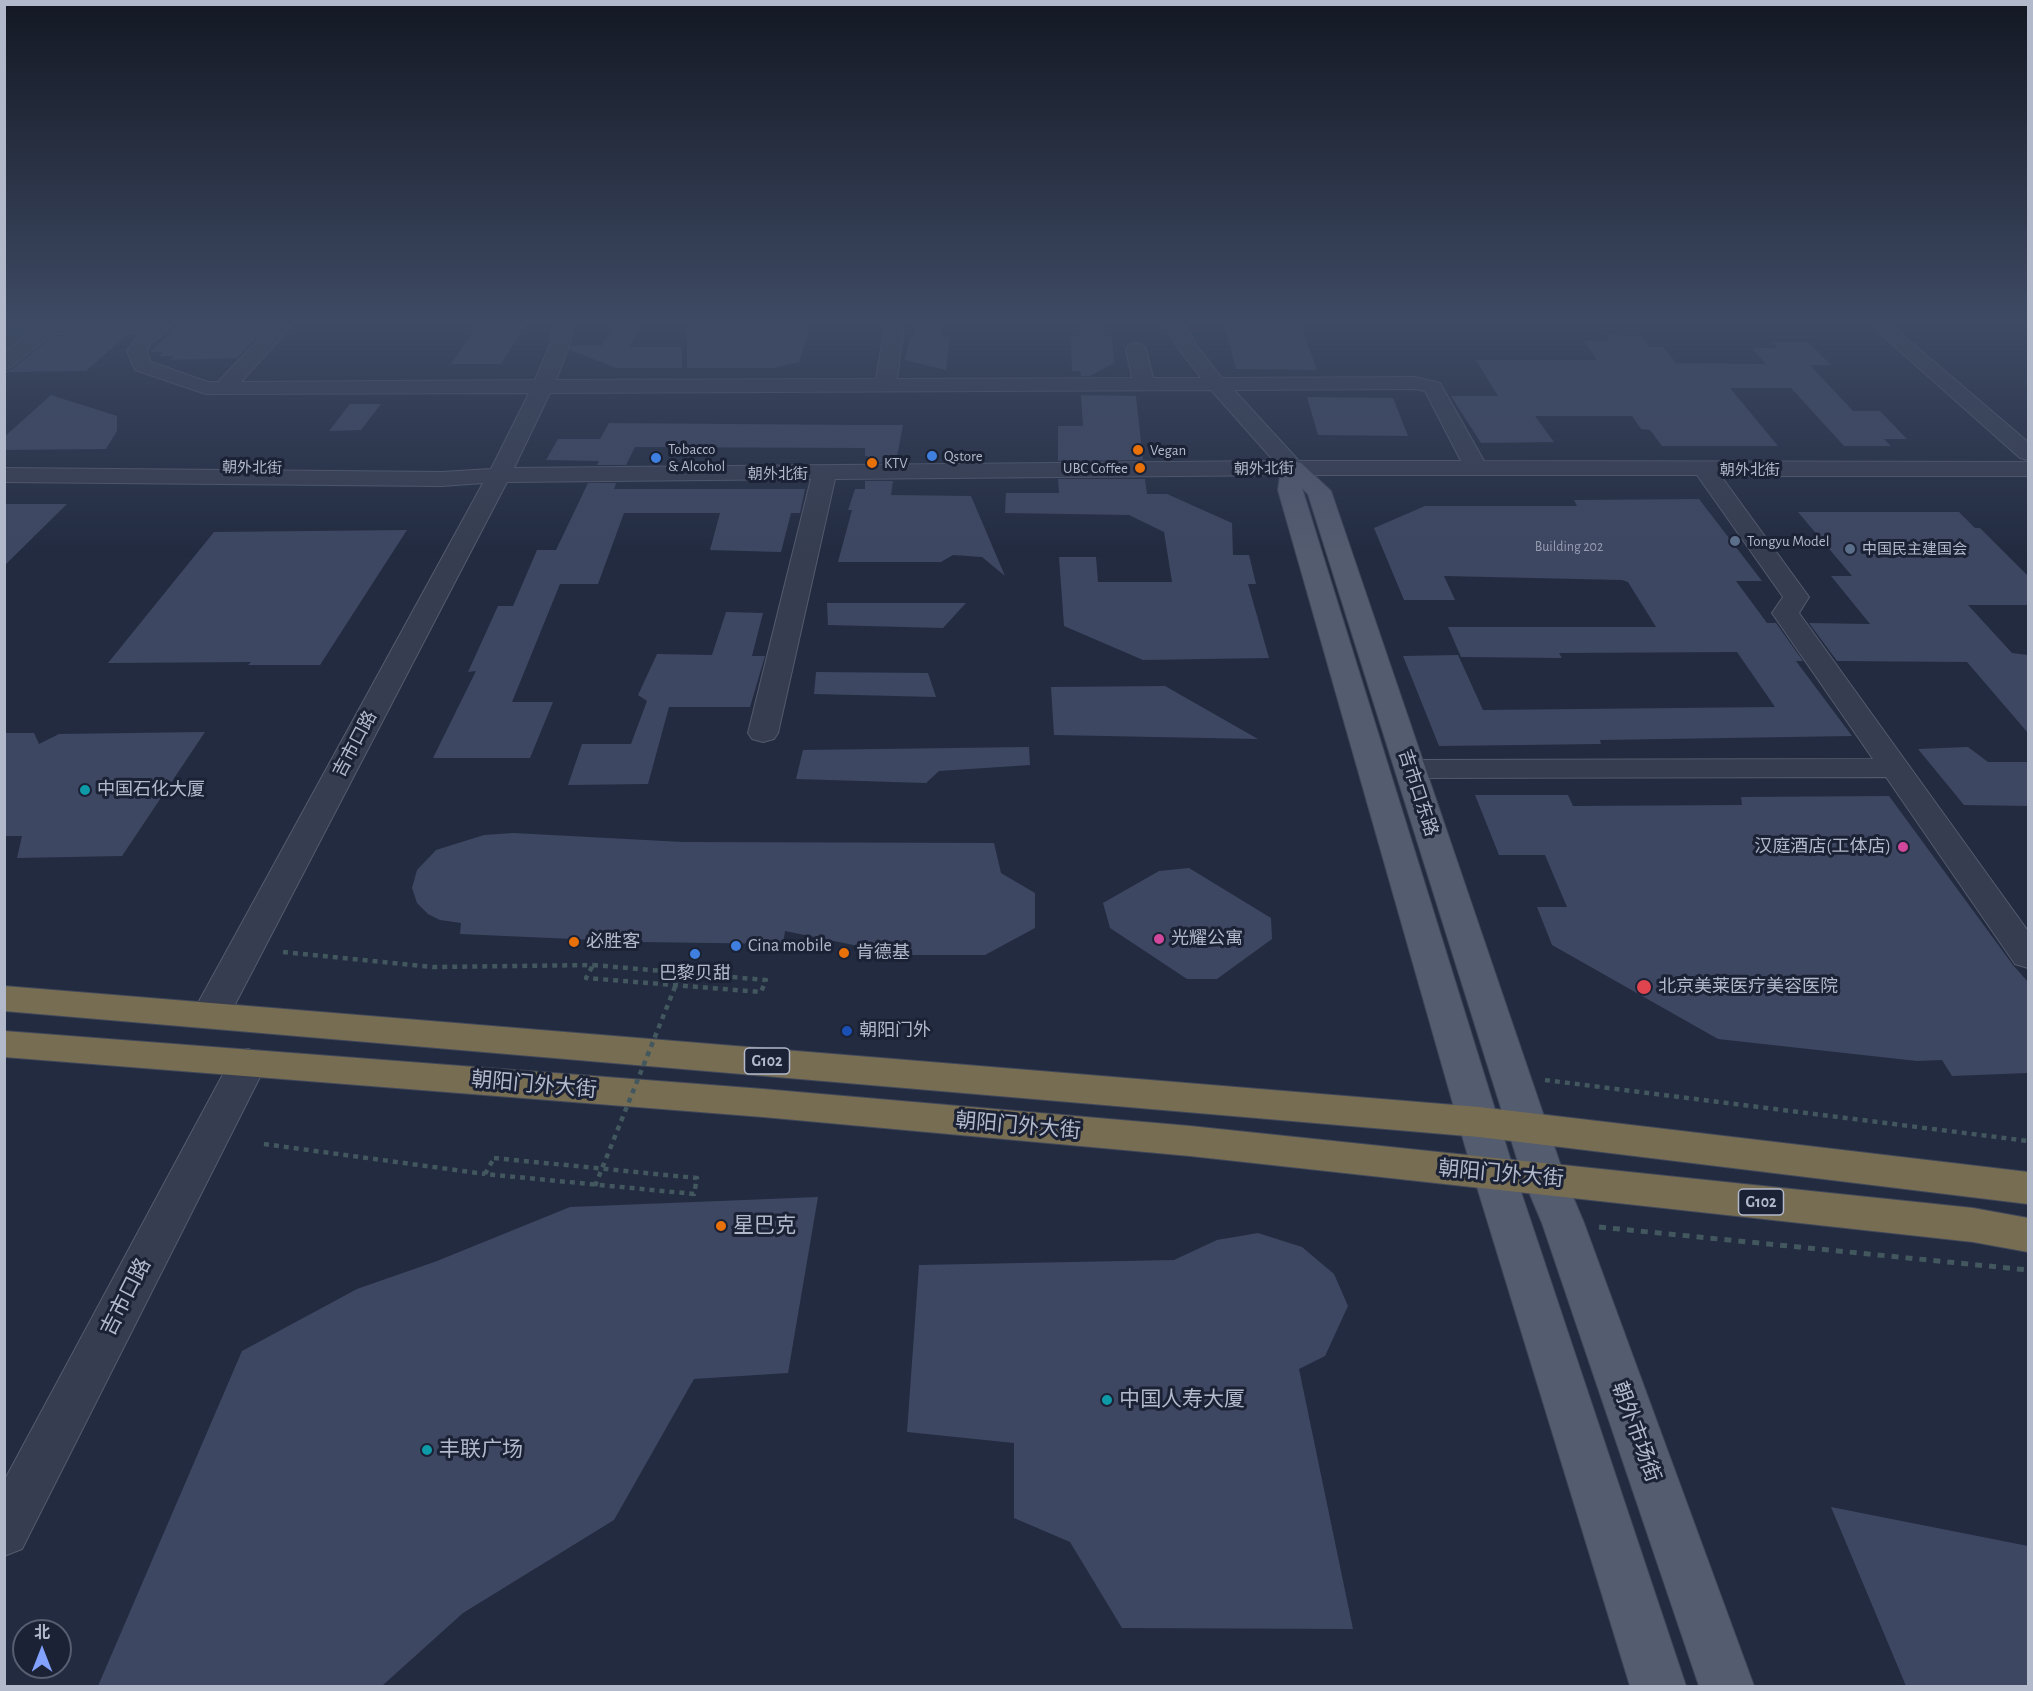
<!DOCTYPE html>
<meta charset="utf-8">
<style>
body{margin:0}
#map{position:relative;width:2033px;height:1691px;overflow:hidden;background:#222b40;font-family:"Alegreya Sans","Noto Sans SC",sans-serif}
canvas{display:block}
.frame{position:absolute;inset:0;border:6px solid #b2b9cb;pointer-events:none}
.north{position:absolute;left:12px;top:1619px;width:60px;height:60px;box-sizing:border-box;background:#1b2235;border:2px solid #575e71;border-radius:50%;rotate:0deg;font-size:16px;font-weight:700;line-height:24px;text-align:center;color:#b2b9cb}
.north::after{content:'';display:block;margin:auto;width:21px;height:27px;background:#83a2ff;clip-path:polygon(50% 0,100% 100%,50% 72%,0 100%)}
</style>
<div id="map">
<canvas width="2033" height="1691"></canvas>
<div class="frame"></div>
<div class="north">北</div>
</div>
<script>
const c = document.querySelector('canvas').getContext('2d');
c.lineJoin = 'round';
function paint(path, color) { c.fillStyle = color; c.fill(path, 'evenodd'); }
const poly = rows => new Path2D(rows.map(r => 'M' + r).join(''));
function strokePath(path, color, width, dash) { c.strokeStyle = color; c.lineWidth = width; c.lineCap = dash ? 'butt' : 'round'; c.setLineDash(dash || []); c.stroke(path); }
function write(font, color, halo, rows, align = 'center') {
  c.font = font + ' "Alegreya Sans","Noto Sans SC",sans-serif'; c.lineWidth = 6; c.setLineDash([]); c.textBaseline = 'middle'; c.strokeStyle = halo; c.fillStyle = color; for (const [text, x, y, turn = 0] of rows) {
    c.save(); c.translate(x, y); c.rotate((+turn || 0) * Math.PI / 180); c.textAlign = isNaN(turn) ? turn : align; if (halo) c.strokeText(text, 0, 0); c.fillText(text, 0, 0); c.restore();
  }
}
paint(poly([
 [5,320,57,320,5,361]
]), '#243a41');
paint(poly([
 [185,320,274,320,237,358,170,360,174,356,159,356,163,352,150,352],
 [618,320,645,320,629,347,682,347,682,368,616,368,570,350,571,346,601,346],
 [687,320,812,320,799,362,774,368,687,368],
 [915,320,943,320,942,337,950,337,946,370,905,360,910,337,913,337],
 [1078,320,1103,320,1105,336,1112,336,1114,363,1090,376,1081,376,1080,371,1072,371,1071,336,1080,336],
 [1223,320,1299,320,1317,370,1236,369],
 [478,324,526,324,501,364,451,364],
 [127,335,86,371,4,372,12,369,54,336],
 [1606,335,1641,336,1649,347,1663,347,1676,363,1766,364,1752,348,1778,348,1772,342,1808,342,1831,365,1810,365,1853,411,1880,411,1907,439,1884,439,1891,446,1844,446,1791,388,1730,388,1778,446,1662,446,1650,430,1641,429,1632,416,1535,416,1554,442,1481,443,1451,396,1498,396,1476,360,1597,360,1584,341,1610,341],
 [51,395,117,416,117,431,106,449,4,450,4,437],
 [1081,395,1136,396,1143,460,1058,461,1058,426,1083,426],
 [1307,397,1393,398,1408,436,1318,435],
 [350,404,381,404,361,430,329,431],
 [609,423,855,425,903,425,896,462,865,463,868,456,865,456,865,448,635,447,626,465,597,465,599,461,546,460,558,439,600,439],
 [1058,479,1145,479,1147,494,1167,494,1232,523,1233,555,1249,555,1256,584,1248,584,1269,658,1143,660,1064,626,1059,557,1096,557,1098,582,1172,582,1164,532,1129,515,1005,513,1006,493,1059,493],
 [865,481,893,481,891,495,971,496,1005,576,982,557,953,555,941,562,838,562,852,510,848,510,855,489,865,489],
 [588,483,616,483,614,489,805,489,800,513,791,513,781,552,710,550,720,513,624,513,598,584,560,584,512,702,553,702,530,758,433,758,476,671,468,672,498,606,513,606,537,550,556,550],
 [1699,499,1762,581,1736,581,1767,623,1776,623,1803,661,1796,661,1852,736,1600,740,1601,744,1439,746,1403,656,1458,655,1483,710,1775,707,1737,652,1559,653,1562,658,1461,657,1448,627,1656,627,1628,582,1622,580,1444,576,1455,600,1404,600,1374,528,1425,506,1577,506,1574,500],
 [4,504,67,504,4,566],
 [1798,512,1959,512,1975,528,1980,528,2028,576,2028,605,1968,605,2012,653,2028,655,2028,733,1967,662,1837,661,1809,623,1870,624,1831,576,1852,576],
 [407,530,320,665,248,665,251,662,108,663,214,532],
 [827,603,966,603,943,628,828,625],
 [726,612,763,613,752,656,765,656,750,707,669,707,648,784,568,785,582,744,631,744,647,701,638,695,657,654,712,655],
 [816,672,928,673,936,697,814,694],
 [1165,686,1258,739,1054,735,1051,687],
 [205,732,122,856,17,858,22,836,4,836,4,733,34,733,39,744,59,734],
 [1029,747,1030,765,939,771,926,783,796,779,803,750],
 [1968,747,1988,762,2028,762,2028,806,1964,805,1918,749],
 [1475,795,1568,795,1573,806,1742,805,1741,797,1889,796,2013,965,2028,982,2028,1073,1952,1076,1942,1060,1917,1061,1718,1039,1552,945,1537,907,1567,907,1545,855,1499,855],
 [513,833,683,842,994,843,1001,873,1035,893,1035,928,985,955,902,955,785,931,783,944,641,942,460,934,461,923,440,920,428,914,417,903,412,888,417,870,436,850,484,835],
 [1189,868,1271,918,1272,939,1217,979,1187,979,1110,928,1103,903,1159,871],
 [818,1197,788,1373,694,1379,614,1520,463,1613,383,1685,98,1686,242,1351,357,1289,437,1261,570,1207],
 [1258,1233,1302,1247,1334,1274,1348,1306,1325,1356,1299,1369,1353,1629,1122,1628,1070,1542,1014,1518,1014,1443,907,1432,919,1265,1174,1260,1217,1240],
 [1831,1507,2028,1546,2028,1686,1906,1686]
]), '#3e4761');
const minor = poly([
 [47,320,67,320,66,322,176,320,168,331,150,344,147,351,151,362,208,382,218,382,277,320,297,320,241,382,535,380,549,347,555,320,574,320,569,347,556,380,876,379,886,320,905,320,897,379,1132,378,1126,349,1129,345,1136,343,1143,345,1146,349,1153,378,1201,378,1178,348,1163,320,1182,320,1197,346,1222,378,1415,377,1440,383,1484,461,2028,462,2028,476,1721,476,1809,597,1799,613,2028,931,2028,968,2015,964,1886,777,1410,778,1399,776,1395,769,1399,762,1410,760,1873,759,1772,613,1783,597,1697,475,1293,475,835,479,778,733,774,739,763,742,752,739,748,733,811,479,507,482,230,1014,224,1023,211,1027,198,1023,192,1014,483,483,442,486,4,482,4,468,442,472,491,469,529,393,206,394,135,370,127,351,140,333,53,334,11,367,4,369,4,353,47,320],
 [1415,389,1425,391,1461,461,1299,461,1234,390,1415,389],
 [1211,390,1274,461,514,468,550,393,1211,390],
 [1865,320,1885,320,2028,442,2028,460,2020,458,1865,320],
 [248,1049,262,1053,267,1063,22,1549,4,1556,4,1481,229,1063,234,1053,248,1049]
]);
const major = poly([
 [1293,461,1301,463,1331,491,1565,1178,1584,1223,1754,1686,1699,1686,1542,1223,1523,1178,1308,494,1302,488,1515,1174,1686,1686,1630,1686,1473,1174,1278,490,1281,468,1285,463,1293,461]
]);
const highway = poly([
 [4,986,1479,1107,2028,1172,2028,1204,1479,1137,4,1011,4,986],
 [4,1031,763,1089,1190,1126,1973,1208,2028,1218,2028,1252,1973,1242,1190,1156,763,1117,4,1057,4,1031]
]);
strokePath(minor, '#545b6e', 2);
strokePath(major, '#3f4659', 2);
strokePath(highway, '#41485b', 2);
strokePath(poly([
 [283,952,433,967,593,965],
 [593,965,766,980,761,992,586,978,593,965],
 [1545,1080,2028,1141],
 [264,1144,485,1174],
 [494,1158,697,1178,694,1194,485,1174,494,1158]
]), '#42575e', 4.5, [5, 5]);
strokePath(poly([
 [1599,1227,2028,1270]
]), '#42575e', 5, [7, 7]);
paint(minor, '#363d50');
paint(major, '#545c70');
paint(highway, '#776d53');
strokePath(poly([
 [595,1186,681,972]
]), '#42575e', 4.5, [5, 5]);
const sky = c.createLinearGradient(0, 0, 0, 556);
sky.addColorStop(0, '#131823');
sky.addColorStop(0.58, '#3e4a64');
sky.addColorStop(1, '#3e4a6400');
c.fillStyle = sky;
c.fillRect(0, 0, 2033, 556);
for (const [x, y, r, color] of [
 [1138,450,6,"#e8710a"],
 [932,456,6,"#3f7fe0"],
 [656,458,6,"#3f7fe0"],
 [872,463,6,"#e8710a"],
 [1140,468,6,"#e8710a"],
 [1735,541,6,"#5c6f8a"],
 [1850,549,6,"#5c6f8a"],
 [85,790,6,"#0f9aa8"],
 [1903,847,6,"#d1479c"],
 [1159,939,6,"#d1479c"],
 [574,942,6,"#e8710a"],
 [736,946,6,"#3f7fe0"],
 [844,953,6,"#e8710a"],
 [695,954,6,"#3f7fe0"],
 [1644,987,8,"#e0444e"],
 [847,1031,6,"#1a4fb4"],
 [721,1226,6,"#e8710a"],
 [1107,1400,6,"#0f9aa8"],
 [427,1450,6,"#0f9aa8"]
]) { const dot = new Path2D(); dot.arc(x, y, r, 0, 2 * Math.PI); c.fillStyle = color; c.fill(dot); strokePath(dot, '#1b2235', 2); }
write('14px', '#959cb0', null, [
 ["Building 202",1569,547]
]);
write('15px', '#b2b9cb', '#1b2235', [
 ["Tobacco",668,449],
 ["& Alcohol",668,466],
 ["Vegan",1150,450],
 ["Qstore",944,456],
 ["KTV",884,463],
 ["UBC Coffee",1128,468,"right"],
 ["Tongyu Model",1747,541],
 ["中国民主建国会",1862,549]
], 'left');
write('15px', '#b2b9cb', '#1b2235', [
 ["朝外北街",252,468,1],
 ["朝外北街",1264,469,-1],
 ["朝外北街",1750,470],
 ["朝外北街",778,474]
]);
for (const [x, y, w] of [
 [767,1061,45],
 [1761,1202,45]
]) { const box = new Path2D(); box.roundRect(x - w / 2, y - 13, w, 26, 4.5); c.fillStyle = '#1b2235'; c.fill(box); strokePath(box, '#b2b9cb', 1.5); }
write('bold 16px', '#b2b9cb', null, [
 ["G102",767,1061],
 ["G102",1761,1202]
]);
write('18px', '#b2b9cb', '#1b2235', [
 ["吉市口路",355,744,-62],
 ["吉市口东路",1418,793,72]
]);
write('18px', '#b2b9cb', '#1b2235', [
 ["中国石化大厦",97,790],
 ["汉庭酒店(工体店)",1891,847,"right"],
 ["光耀公寓",1171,939],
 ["必胜客",586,942],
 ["Cina mobile",748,946],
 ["肯德基",856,953],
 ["巴黎贝甜",695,974,"center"],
 ["北京美莱医疗美容医院",1658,987],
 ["朝阳门外",859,1031]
], 'left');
write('21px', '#b2b9cb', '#1b2235', [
 ["朝阳门外大街",534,1085,5],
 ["朝阳门外大街",1018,1126,5],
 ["朝阳门外大街",1501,1174,5],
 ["吉市口路",126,1297,-63],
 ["朝外市场街",1636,1432,70]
]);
write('21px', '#b2b9cb', '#1b2235', [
 ["星巴克",733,1226],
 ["中国人寿大厦",1119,1400],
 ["丰联广场",439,1450]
], 'left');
</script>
